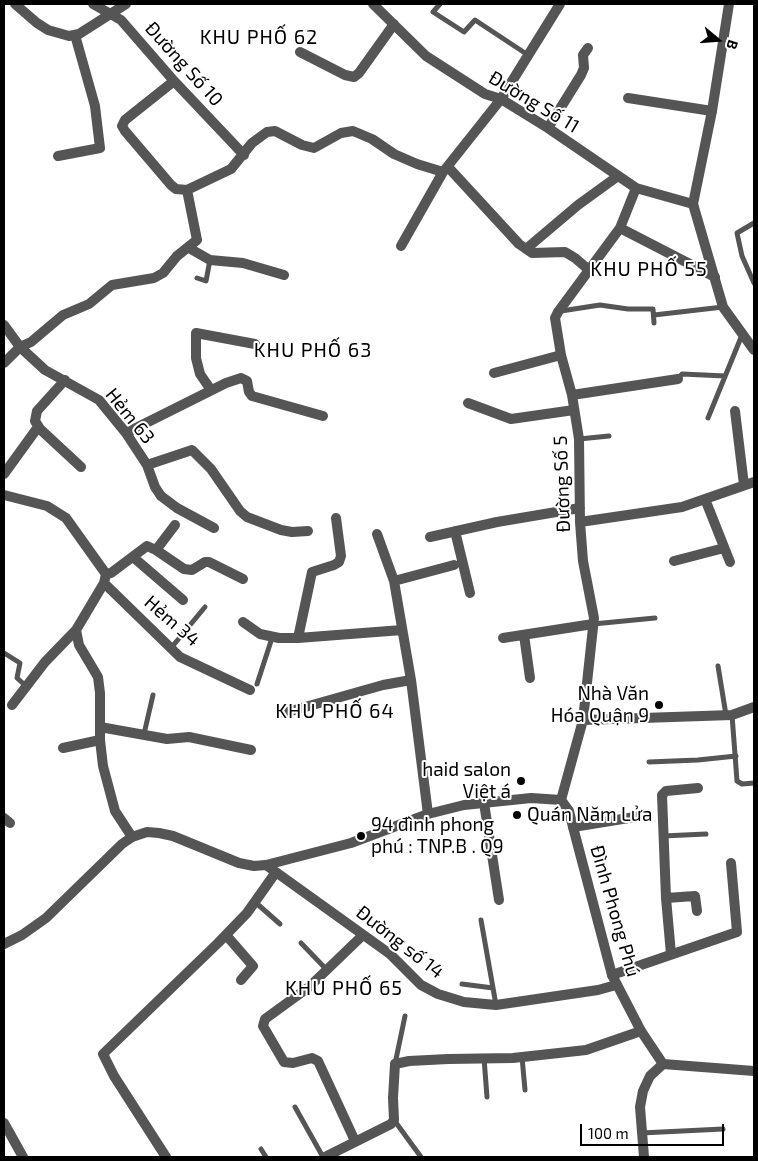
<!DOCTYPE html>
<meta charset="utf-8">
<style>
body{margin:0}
#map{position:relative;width:758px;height:1161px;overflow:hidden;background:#fff;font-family:"Exo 2",sans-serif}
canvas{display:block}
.frame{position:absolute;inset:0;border:5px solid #000;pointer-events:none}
.north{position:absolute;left:693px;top:15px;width:50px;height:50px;-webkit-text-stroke:4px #fff;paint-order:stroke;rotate:108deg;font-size:14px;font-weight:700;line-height:20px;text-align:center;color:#000}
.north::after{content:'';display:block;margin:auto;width:18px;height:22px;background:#000;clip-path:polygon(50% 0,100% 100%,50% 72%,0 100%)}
.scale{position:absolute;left:580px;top:1124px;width:144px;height:22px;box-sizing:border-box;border:2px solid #000;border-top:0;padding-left:6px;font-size:15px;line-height:18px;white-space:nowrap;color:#000;-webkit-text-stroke:4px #fff;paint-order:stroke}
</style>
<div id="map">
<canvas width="758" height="1161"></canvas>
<div class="frame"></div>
<div class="north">B</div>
<div class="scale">100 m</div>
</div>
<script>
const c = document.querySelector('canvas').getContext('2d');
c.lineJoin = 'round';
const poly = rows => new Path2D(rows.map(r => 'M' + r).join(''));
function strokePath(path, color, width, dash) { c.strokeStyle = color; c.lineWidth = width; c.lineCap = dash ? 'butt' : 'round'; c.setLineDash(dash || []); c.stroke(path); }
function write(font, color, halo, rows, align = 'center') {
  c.font = font + ' "Exo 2",sans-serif'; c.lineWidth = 4; c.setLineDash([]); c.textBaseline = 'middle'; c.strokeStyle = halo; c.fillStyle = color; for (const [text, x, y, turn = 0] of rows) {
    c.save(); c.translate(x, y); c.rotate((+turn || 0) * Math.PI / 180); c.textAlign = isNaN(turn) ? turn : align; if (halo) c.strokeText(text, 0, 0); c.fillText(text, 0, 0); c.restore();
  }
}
strokePath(poly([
 [440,4,433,12,464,32,475,20,528,55],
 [754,223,737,233,742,256,754,283],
 [197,278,206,281,210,260],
 [561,311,600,305,628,309,653,309,654,323],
 [654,315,723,307],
 [678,379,682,374,725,376],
 [708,418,742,335],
 [579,439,609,436],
 [593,624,655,618],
 [171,648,205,607],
 [4,653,20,663,17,678,26,686],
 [718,666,726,715],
 [257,684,272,638],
 [732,715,737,781,742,784,754,783],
 [144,734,153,695],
 [649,762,698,760,736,756],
 [663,836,706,834],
 [255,902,280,924],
 [481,920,496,1005],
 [301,943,327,970],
 [462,984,493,988],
 [522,1057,525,1090],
 [484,1058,487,1097],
 [395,1064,405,1016],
 [295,1107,323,1157],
 [394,1120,421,1157],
 [641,1133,723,1129],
 [261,1149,266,1157]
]), '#555', 5);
strokePath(poly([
 [15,4,37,23,48,30,69,36,79,34,126,4],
 [93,4,121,20,174,81,244,155],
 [373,4,426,56,485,94,501,99,548,128,636,188,693,204],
 [300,52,345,75,354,77,359,73,394,24],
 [174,81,125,120,122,126,125,131,171,185,176,189,187,190],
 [628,98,712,111],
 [548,128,581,75,584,68,583,55,588,48],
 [58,156,100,148,95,106,75,35],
 [448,167,519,244,532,253,565,252,575,258,589,270],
 [620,228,715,277],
 [401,246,443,172],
 [189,248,210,260,243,263,284,275],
 [526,249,578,205,618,176],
 [4,325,20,347,45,370,99,400,126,433,147,465,192,450,211,469,240,511,247,517,281,530,292,532,308,531],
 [4,363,20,347,31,342,63,315,89,304,112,285,154,278,163,273,177,256,197,240,187,190,231,169,252,143,267,132,275,131,302,145,314,148,341,133,353,131,372,139,394,154,417,164,443,172,501,99,560,4],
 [494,373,561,355],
 [65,380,37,411,35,421,40,429,81,467],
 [211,390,200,374,196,358,196,333,255,344],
 [572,395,678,379],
 [468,403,511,419,574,410],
 [735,411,744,485],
 [126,433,226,383,241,378,247,381,249,392,252,396,323,416],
 [147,465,155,487,161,496,177,508,214,528],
 [4,474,38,427],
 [4,495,47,506,66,518,106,574,104,583,76,630,79,645,98,677,100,693,100,740,103,766,115,811,132,837],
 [705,499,730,562],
 [580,522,682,507,754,482],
 [455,531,470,593],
 [377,534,394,581],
 [430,537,497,522,580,508],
 [156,550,184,569,192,570,205,562,209,562,243,579],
 [133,557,183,600],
 [674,561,724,548],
 [106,574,111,573,147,546,156,550,175,525],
 [104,583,180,657,250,690],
 [243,622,260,634,279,638,298,638,402,630],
 [524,635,530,678],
 [298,638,312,572,334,565,339,562,341,556,336,518],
 [503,638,593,624],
 [12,705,45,662,76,630],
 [284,713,383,685,411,680],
 [583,720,732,715,754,707],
 [100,727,167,739,189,737,251,750],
 [63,748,100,740],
 [561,800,583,720,594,618,583,561,580,522,579,439,572,395,561,355,555,318,558,312,620,228,636,188],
 [484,803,499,900],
 [428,814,411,680,394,581,454,565],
 [4,818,10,823],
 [573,827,641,816],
 [266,865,390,954,421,985,438,994,464,1002,496,1005,598,990,616,985],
 [666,898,695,896,697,911],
 [226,935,253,966,241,980],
 [671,954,666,898,662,795,666,791,698,788],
 [612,975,737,932,731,863],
 [4,1123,23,1157],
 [355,1141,318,1061,312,1058,293,1063,284,1062,263,1026,265,1019,309,987,363,935],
 [166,1157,114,1076,103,1054,218,943,247,913,276,872],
 [325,1157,391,1124,394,1120,393,1098,395,1064,409,1061,448,1059,513,1058,586,1050,641,1031],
 [644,1157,640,1107,643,1091,650,1076,663,1064]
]), '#555', 10);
strokePath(poly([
 [729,4,712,111,693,204,723,307,754,350],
 [4,944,22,935,46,918,122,844,132,837,147,832,159,833,173,836,239,863,254,866,266,865,351,843,428,814,464,805,531,798,561,800,569,811,573,827,612,975,641,1031,663,1064,754,1071]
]), '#555', 10);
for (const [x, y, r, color] of [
 [659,705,5,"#000"],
 [521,781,5,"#000"],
 [517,815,5,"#000"],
 [361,836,5,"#000"]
]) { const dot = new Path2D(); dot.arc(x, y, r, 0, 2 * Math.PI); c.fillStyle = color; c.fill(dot); strokePath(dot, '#fff', 2); }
write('19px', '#000', '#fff', [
 ["Đường Số 10",184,64,48],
 ["Đường Số 11",534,102,31],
 ["Hẻm 63",130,416,51],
 ["Đường Số 5",562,484,-92],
 ["Hẻm 34",172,621,41],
 ["Đình Phong Phú",615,911,74],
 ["Đường số 14",400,942,38]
]);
write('19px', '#000', '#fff', [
 ["Nhà Văn",649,694],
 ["Hóa Quận 9",649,716],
 ["haid salon",511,770],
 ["Việt á",511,792],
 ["Quán Năm Lửa",527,815,"left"],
 ["94 đình phong",371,825,"left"],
 ["phú : TNP.B . Q9",371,847,"left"]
], 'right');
c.letterSpacing = '1px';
write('20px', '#000', '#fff', [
 ["KHU PHỐ 62",259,37],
 ["KHU PHỐ 55",649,269],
 ["KHU PHỐ 63",313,350],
 ["KHU PHỐ 64",335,711],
 ["KHU PHỐ 65",344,988]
]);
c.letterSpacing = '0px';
</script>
